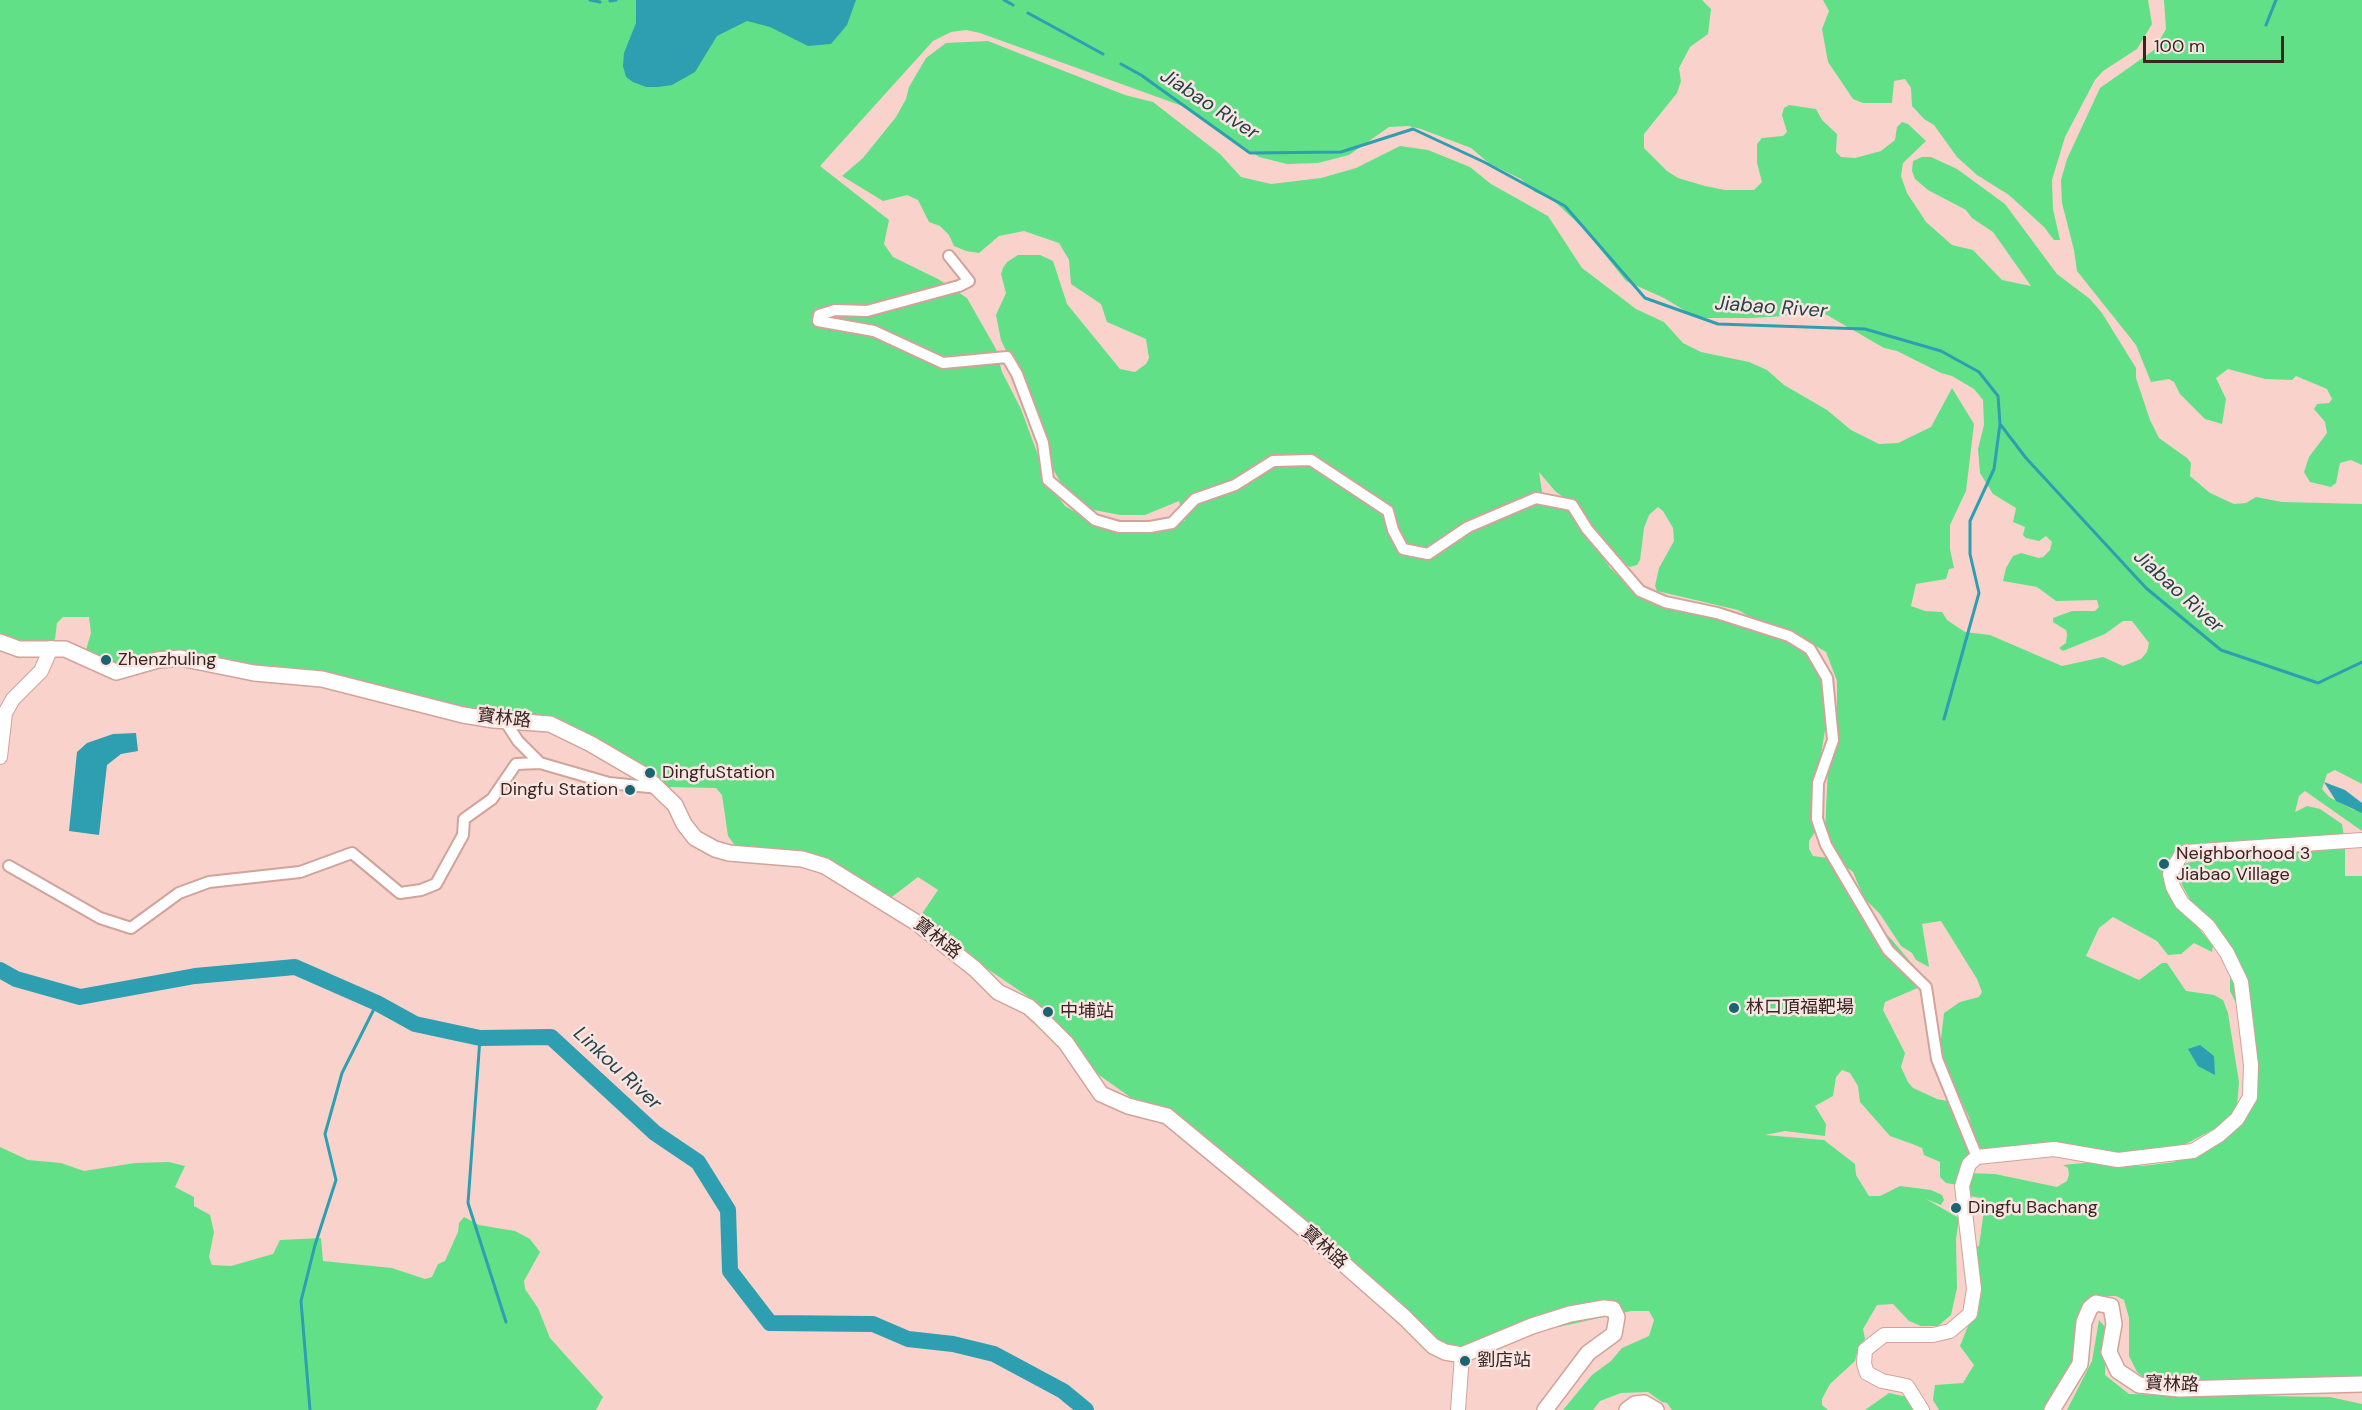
<!DOCTYPE html>
<meta charset="utf-8">
<style>
body{margin:0}
#map{position:relative;width:2362px;height:1410px;overflow:hidden;background:#f9d3cb;font-family:"DM Sans",sans-serif}
canvas{display:block}
.scale{position:absolute;left:2143px;top:36px;width:141px;height:27px;box-sizing:border-box;border:3px solid #382623;border-top:0;padding-left:8px;font-size:18px;line-height:21px;white-space:nowrap;color:#382623;-webkit-text-stroke:4px #f9e5e1;paint-order:stroke}
</style>
<div id="map">
<canvas width="2362" height="1410"></canvas>
<div class="scale">100 m</div>
</div>
<script>
const c = document.querySelector('canvas').getContext('2d');
c.lineJoin = 'round';
function paint(path, color) { c.fillStyle = color; c.fill(path, 'evenodd'); }
const poly = rows => new Path2D(rows.map(r => 'M' + r).join(''));
function strokePath(path, color, width, dash) { c.strokeStyle = color; c.lineWidth = width; c.lineCap = dash ? 'butt' : 'round'; c.setLineDash(dash || []); c.stroke(path); }
function write(font, color, halo, rows, align = 'center') {
  c.font = font + ' "DM Sans","Noto Sans TC",sans-serif'; c.lineWidth = 5; c.setLineDash([]); c.textBaseline = 'middle'; c.strokeStyle = halo; c.fillStyle = color; for (const [text, x, y, turn = 0] of rows) {
    c.save(); c.translate(x, y); c.rotate((+turn || 0) * Math.PI / 180); c.textAlign = isNaN(turn) ? turn : align; if (halo) c.strokeText(text, 0, 0); c.fillText(text, 0, 0); c.restore();
  }
}
paint(poly([
 [0,0,1702,0,1711,9,1708,34,1690,47,1679,68,1681,81,1677,93,1644,134,1644,148,1667,171,1678,178,1705,186,1725,190,1754,190,1762,182,1757,163,1757,144,1762,138,1783,136,1787,132,1782,115,1784,108,1789,105,1816,109,1822,120,1837,134,1836,152,1841,157,1855,158,1881,151,1895,140,1897,127,1902,122,1908,124,1926,141,1903,163,1901,176,1907,193,1926,222,1952,245,1973,250,2002,280,2031,286,1993,232,1972,218,1966,210,1928,190,1915,179,1912,171,1913,161,1922,157,1931,157,1957,169,2005,204,2057,274,2090,299,2102,313,2136,368,2136,378,2150,420,2159,438,2187,458,2191,463,2190,476,2210,493,2234,504,2246,503,2256,497,2282,502,2362,504,2362,784,2335,770,2327,774,2322,789,2329,797,2354,810,2362,809,2362,831,2305,791,2299,796,2295,812,2307,806,2320,809,2342,824,2344,836,2184,849,2170,893,2213,946,2212,952,2194,943,2181,954,2168,955,2157,941,2113,917,2099,928,2086,956,2139,980,2162,963,2167,963,2186,991,2214,995,2223,1000,2228,1013,2239,1082,2237,1106,2230,1116,2216,1128,2182,1146,2140,1156,1986,1152,1976,1144,1969,1117,1944,1065,1940,1048,1944,1013,1960,1002,1979,997,1982,992,1977,979,1941,921,1922,924,1929,967,1916,960,1912,953,1901,946,1880,914,1864,898,1853,872,1845,866,1825,830,1828,768,1835,750,1837,726,1837,681,1826,652,1804,639,1780,628,1767,626,1738,610,1657,591,1655,586,1659,568,1674,541,1673,528,1663,511,1658,507,1649,515,1644,528,1640,560,1637,565,1630,567,1614,558,1580,510,1555,491,1539,472,1543,498,1574,512,1610,568,1636,592,1785,638,1814,655,1830,699,1820,761,1819,826,1809,841,1809,849,1813,856,1828,858,1835,863,1844,887,1853,901,1892,940,1924,978,1922,986,1885,1002,1883,1010,1905,1053,1901,1067,1908,1082,1913,1088,1937,1099,1953,1102,1974,1153,1958,1185,1946,1183,1940,1177,1940,1162,1924,1155,1922,1148,1915,1145,1890,1136,1860,1102,1858,1086,1850,1073,1842,1070,1836,1077,1833,1096,1815,1106,1826,1124,1825,1136,1785,1131,1765,1135,1824,1140,1855,1164,1856,1175,1869,1196,1880,1196,1900,1186,1931,1190,1942,1195,1944,1200,1941,1205,1926,1199,1959,1218,1956,1239,1957,1288,1951,1315,1938,1326,1921,1326,1909,1321,1893,1304,1877,1305,1863,1329,1865,1339,1858,1349,1855,1361,1830,1384,1822,1399,1822,1405,1828,1410,1672,1410,1667,1403,1662,1402,1648,1392,1621,1393,1600,1401,1593,1410,1563,1410,1592,1375,1611,1361,1622,1348,1649,1336,1654,1320,1649,1311,1631,1311,1449,1351,1165,1108,1140,1104,1099,1075,1069,1045,1051,1017,1039,1004,917,921,938,890,918,877,884,903,801,862,742,855,728,836,722,795,716,788,665,787,553,728,207,660,116,665,91,657,86,650,91,633,89,617,63,617,57,623,55,639,50,646,33,648,0,635],
 [966,30,980,33,1185,107,1259,157,1287,164,1318,163,1349,155,1389,127,1408,126,1421,129,1471,148,1490,164,1521,179,1535,192,1553,200,1585,230,1626,281,1664,298,1692,315,1706,318,1752,318,1785,316,1809,310,1827,315,1884,348,1897,351,1941,373,1952,376,1974,389,1983,400,1984,425,1978,449,1980,473,1993,494,2016,508,2013,522,2025,527,2023,535,2026,538,2039,541,2046,536,2052,542,2050,550,2043,557,2039,558,2021,553,2013,556,2006,568,2003,581,2037,587,2056,601,2097,600,2099,607,2095,611,2072,611,2053,618,2053,622,2066,630,2067,634,2066,643,2059,648,2063,651,2105,634,2123,621,2132,621,2149,643,2147,652,2141,659,2123,666,2103,657,2062,666,1990,635,1965,632,1947,620,1942,612,1925,611,1911,606,1916,584,1946,579,1949,569,1954,568,1950,549,1950,525,1966,491,1974,424,1952,388,1931,427,1898,443,1879,444,1851,430,1827,410,1784,385,1767,370,1749,362,1701,352,1683,343,1664,322,1636,309,1582,268,1548,216,1491,184,1470,167,1428,150,1400,146,1356,168,1321,178,1271,184,1241,177,1220,154,1153,102,1125,95,988,41,946,43,926,58,909,87,906,99,896,117,863,158,842,176,883,201,907,195,918,200,929,222,940,226,949,235,954,246,966,251,979,253,999,236,1024,231,1059,243,1069,260,1071,284,1101,304,1107,322,1146,339,1149,358,1146,364,1135,372,1120,369,1067,304,1053,261,1040,255,1018,255,1007,262,1003,268,1001,274,1006,293,996,315,1001,340,1042,428,1051,466,1064,488,1089,509,1120,515,1145,515,1179,501,1185,521,1177,519,1164,528,1147,533,1116,531,1092,522,1065,506,1049,485,1021,409,1002,372,996,349,967,298,938,279,893,257,884,244,889,220,820,166,933,41,951,32],
 [1823,0,2148,0,2152,24,2137,49,2103,71,2095,80,2065,137,2052,180,2053,209,2060,240,2054,240,2044,227,2009,195,1977,175,1957,157,1934,125,1924,119,1912,106,1911,88,1905,79,1894,81,1892,103,1863,103,1853,99,1828,62,1822,29,1829,11],
 [2164,0,2362,0,2362,465,2351,460,2340,463,2336,483,2331,487,2310,482,2304,472,2309,457,2327,433,2325,422,2314,409,2317,404,2329,403,2332,399,2327,389,2296,376,2292,380,2265,379,2228,369,2216,378,2226,399,2222,424,2205,419,2180,394,2174,382,2169,379,2151,382,2136,345,2077,271,2074,250,2062,203,2061,180,2067,159,2100,88,2154,50,2166,29],
 [2341,845,2345,849,2345,876,2362,876,2362,1378,2229,1385,2147,1380,2137,1372,2129,1356,2129,1318,2124,1300,2116,1296,2103,1296,2095,1300,2072,1370,2052,1410,1939,1410,1933,1400,1935,1385,1963,1383,1974,1365,1960,1346,1972,1316,1975,1247,1979,1246,1985,1203,1981,1198,1969,1196,1968,1173,1995,1174,2057,1187,2067,1181,2069,1174,2068,1168,2063,1165,2095,1162,2142,1166,2174,1162,2230,1135,2243,1118,2247,1106,2241,1013,2230,991,2230,965,2217,949,2182,885,2179,872,2184,864,2215,855],
 [0,1147,28,1160,61,1163,84,1171,135,1163,169,1162,185,1166,175,1187,194,1197,194,1206,210,1215,214,1232,209,1257,212,1265,231,1266,273,1254,280,1240,321,1238,323,1261,392,1268,425,1279,432,1277,438,1264,445,1261,458,1232,459,1223,464,1217,479,1225,515,1231,530,1239,540,1252,524,1281,525,1289,538,1308,550,1338,603,1397,596,1410,0,1410],
 [2099,1320,2107,1329,2105,1375,2129,1394,2330,1397,2362,1404,2362,1410,2067,1410,2092,1361],
 [1889,1393,1912,1398,1922,1410,1865,1410]
]), '#61e088');
paint(poly([
 [636,0,856,0,847,25,831,44,808,46,770,27,747,21,717,36,695,72,672,85,658,87,646,87,633,82,626,77,623,66,624,53,636,23],
 [136,733,138,751,121,754,107,765,99,835,69,831,77,752,87,743,113,734],
 [2324,782,2345,790,2362,803,2362,813,2336,801],
 [2200,1045,2214,1056,2215,1075,2198,1066,2188,1049]
]), '#2e9fb1');
strokePath(poly([
 [590,0,600,2],
 [1004,0,1013,5],
 [610,1,616,0],
 [1028,13,1103,54],
 [2266,25,2276,0],
 [1121,64,1141,75,1250,153,1341,152,1413,129,1484,162,1565,206,1645,298,1718,324,1865,329,1941,351,1979,372,1998,396,2000,424,2026,458,2146,588,2221,650,2318,683,2362,662],
 [1944,719,1979,593,1970,554,1970,521,1994,469,2000,424],
 [480,1038,468,1203,506,1322],
 [310,1410,301,1301,315,1245,336,1180,325,1134,342,1073,377,1003]
]), '#2e9fb1', 3);
strokePath(poly([
 [0,970,16,979,80,997,195,976,295,967,377,1003,415,1024,480,1038,551,1037,655,1133,698,1162,728,1210,730,1271,770,1323,873,1324,908,1339,953,1344,994,1354,1063,1391,1086,1410]
]), '#2e9fb1', 16);
const minor = poly([
 [949,256,969,281,959,286,867,311,835,310,819,315,818,321,874,331,943,363,1007,357,1017,374,1043,443,1048,480,1095,520,1119,527,1150,527,1172,523,1195,499,1235,485,1273,461,1311,460,1388,511,1393,530,1403,549,1428,554,1468,527,1536,498,1572,505,1587,529,1640,591,1665,602,1717,613,1789,636,1810,649,1827,678,1833,740,1818,783,1817,819,1826,845,1888,950,1926,987,1937,1059,1977,1157],
 [505,721,518,741,540,763],
 [9,866,100,918,131,928,179,893,209,882,300,872,352,853,400,893,421,890,436,884,463,835,464,819,492,799,516,764,540,763,609,783,659,788]
]);
const tertiary = poly([
 [0,757,5,713,13,699,41,671,51,648],
 [1458,1410,1462,1355],
 [1922,1410,1907,1386,1882,1381,1867,1373,1864,1364,1865,1350,1884,1335,1933,1335,1950,1331,1970,1314,1974,1289,1962,1186,1969,1164,1977,1157,2054,1149,2118,1160,2193,1151,2219,1135,2237,1119,2250,1097,2251,1065,2241,982,2227,953,2208,926,2182,903,2173,887,2170,874,2181,855,2186,852,2362,840]
]);
const secondary = poly([
 [0,642,19,649,65,649,116,672,158,660,180,658,254,673,322,679,463,715,494,720,550,724,591,744,644,775,675,805,684,824,695,838,715,849,729,853,802,859,825,866,917,923,975,969,998,992,1029,1007,1040,1017,1066,1043,1101,1094,1128,1106,1167,1116,1305,1230,1404,1317,1433,1346,1445,1352,1462,1355,1532,1326,1570,1314,1604,1308,1613,1309,1617,1317,1614,1334,1588,1353,1545,1410],
 [1627,1410,1635,1404,1644,1403,1656,1410],
 [2052,1410,2080,1364,2084,1322,2090,1308,2096,1303,2111,1306,2114,1324,2109,1352,2118,1371,2139,1385,2179,1389,2362,1384]
]);
strokePath(minor, '#d1a39a', 14);
strokePath(tertiary, '#d1a39a', 16);
strokePath(secondary, '#d1a39a', 18);
strokePath(minor, '#fff', 10);
strokePath(tertiary, '#fff', 14);
strokePath(secondary, '#fff', 15);
for (const [x, y, r, color] of [
 [106,660,6,"#196470"],
 [650,773,6,"#196470"],
 [630,790,6,"#196470"],
 [2164,864,6,"#196470"],
 [1734,1008,6,"#196470"],
 [1048,1012,6,"#196470"],
 [1956,1208,6,"#196470"],
 [1465,1361,6,"#196470"]
]) { const dot = new Path2D(); dot.arc(x, y, r, 0, 2 * Math.PI); c.fillStyle = color; c.fill(dot); strokePath(dot, '#f9e5e1', 2); }
write('18px', '#382623', '#f9e5e1', [
 ["Zhenzhuling",118,660],
 ["DingfuStation",662,773],
 ["Dingfu Station",618,790,"right"],
 ["Neighborhood 3",2176,854],
 ["Jiabao Village",2176,875],
 ["林口頂福靶場",1746,1008],
 ["中埔站",1060,1012],
 ["Dingfu Bachang",1968,1208],
 ["劉店站",1477,1361]
], 'left');
write('18px', '#382623', '#f9e5e1', [
 ["寶林路",504,719,6],
 ["寶林路",937,939,38],
 ["寶林路",1324,1248,42],
 ["寶林路",2172,1385,2]
]);
write('italic 20px', '#24444a', '#f9e5e1', [
 ["Jiabao River",1209,105,33],
 ["Jiabao River",1771,308,4],
 ["Jiabao River",2178,592,42],
 ["Linkou River",617,1069,43]
]);
</script>
